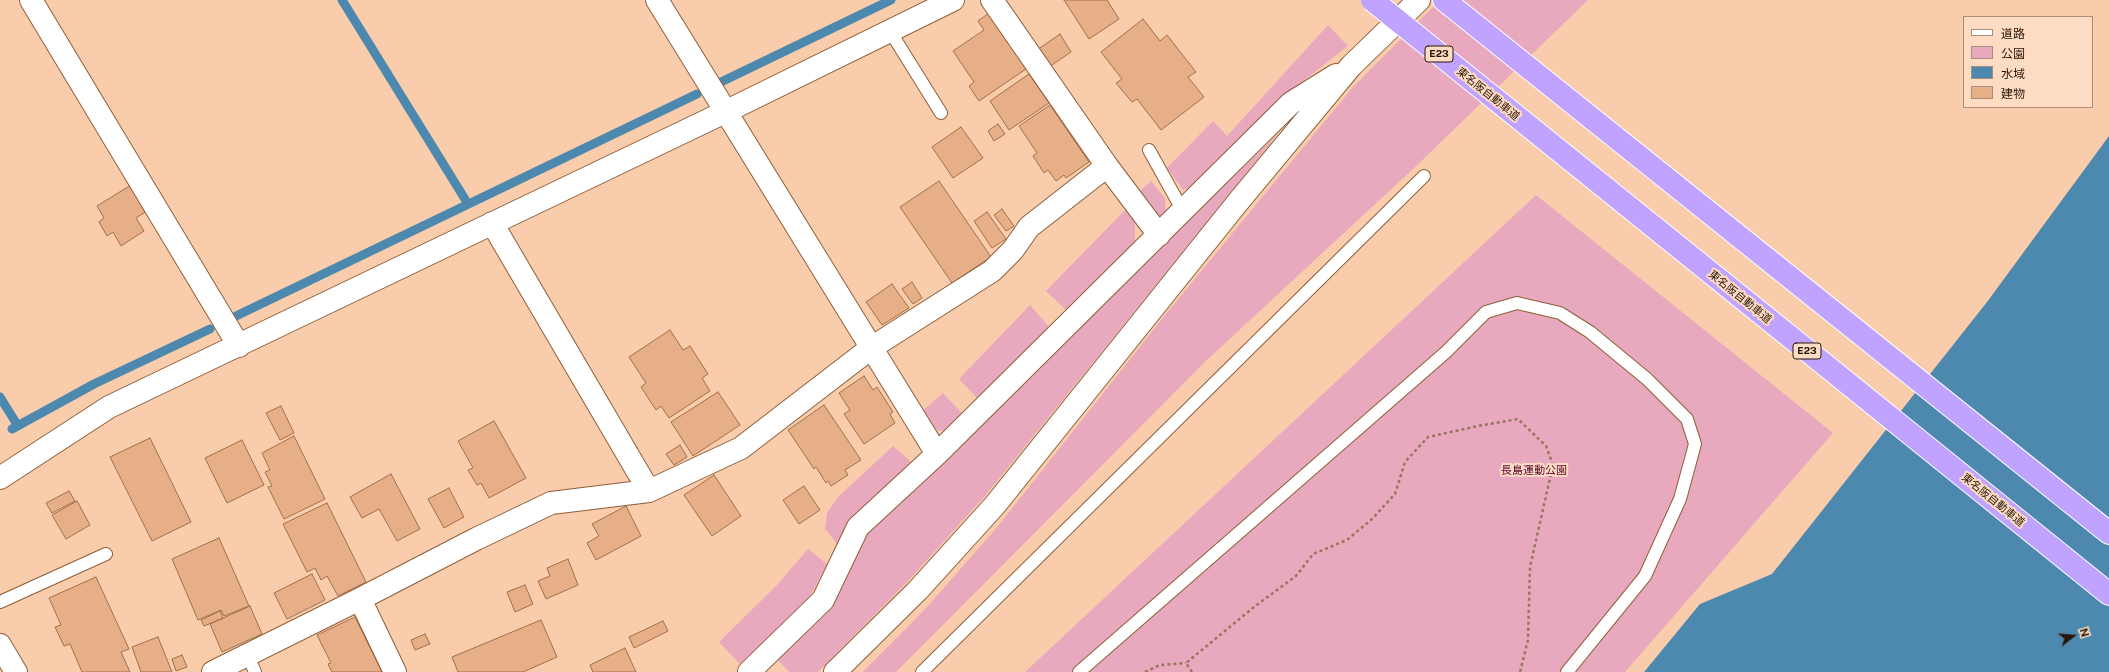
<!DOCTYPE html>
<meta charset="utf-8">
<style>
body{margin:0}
#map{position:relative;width:2109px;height:672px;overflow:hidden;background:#f9cdac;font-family:"Public Sans","Noto Sans JP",sans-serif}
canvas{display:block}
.legend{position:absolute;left:1963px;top:16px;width:130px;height:92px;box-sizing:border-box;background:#fedcc4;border:1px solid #a98d78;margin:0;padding:5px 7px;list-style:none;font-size:12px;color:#2a1607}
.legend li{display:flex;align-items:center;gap:8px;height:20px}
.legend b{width:20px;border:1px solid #a98d78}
.north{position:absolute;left:2053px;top:616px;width:40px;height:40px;-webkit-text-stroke:3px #fedcc4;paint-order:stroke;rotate:73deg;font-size:11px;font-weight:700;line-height:16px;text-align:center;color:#2a1607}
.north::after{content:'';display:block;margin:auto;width:14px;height:18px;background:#2a1607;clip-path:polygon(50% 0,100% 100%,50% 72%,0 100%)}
</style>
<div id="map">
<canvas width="2109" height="672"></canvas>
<ul class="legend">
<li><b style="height:5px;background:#fff"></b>道路</li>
<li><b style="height:11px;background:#e8a9be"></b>公園</li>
<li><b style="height:11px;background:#4d89ae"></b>水域</li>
<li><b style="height:11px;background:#e6af87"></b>建物</li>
</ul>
<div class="north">N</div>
</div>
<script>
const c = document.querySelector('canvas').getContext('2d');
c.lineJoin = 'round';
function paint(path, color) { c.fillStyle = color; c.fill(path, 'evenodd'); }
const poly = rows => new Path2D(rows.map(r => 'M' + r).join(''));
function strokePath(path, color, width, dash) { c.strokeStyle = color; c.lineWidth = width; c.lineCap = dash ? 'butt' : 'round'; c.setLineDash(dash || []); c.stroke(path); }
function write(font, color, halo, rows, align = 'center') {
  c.font = font + ' "Public Sans","Noto Sans JP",sans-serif'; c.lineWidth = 4; c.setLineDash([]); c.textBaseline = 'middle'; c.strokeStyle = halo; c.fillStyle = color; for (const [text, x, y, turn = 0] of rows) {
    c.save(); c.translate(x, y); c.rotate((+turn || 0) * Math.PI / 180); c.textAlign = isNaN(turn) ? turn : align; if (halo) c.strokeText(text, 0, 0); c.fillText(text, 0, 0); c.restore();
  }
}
paint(poly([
 [1440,0,1588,0,1412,170,1208,359,896,672,863,672,927,607,999,525,1161,320,1353,87],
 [1328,25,1348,46,1284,96,1191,187,1183,190,1167,168,1213,121,1227,136],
 [1278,134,985,496,909,580,818,672,789,672,777,659,864,535],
 [1151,181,1165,198,1166,213,1161,218,1145,212,1134,196],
 [1536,195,1833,433,1625,672,1025,672],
 [1126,209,1135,221,1135,242,1067,311,1046,291],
 [1030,305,1049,327,977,398,959,379],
 [943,393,962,413,944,431,928,429,920,413],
 [893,446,911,462,854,521,839,546,825,529,827,513,838,497],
 [808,549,827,564,807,602,742,666,719,642,777,585]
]), '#e8a9be');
paint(poly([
 [2109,136,2109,672,1644,672,1700,604,1772,574,1987,302]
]), '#4d89ae');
strokePath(poly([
 [342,0,468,204],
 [721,82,891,0],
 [236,316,697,94],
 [0,397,18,426],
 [12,429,94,384,210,329]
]), '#4d89ae', 9);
const building = poly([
 [1064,0,1107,0,1119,19,1089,39,1064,0],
 [989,13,1026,69,979,101,969,86,974,82,953,51,984,30,978,21,989,13],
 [1143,19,1160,41,1167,35,1196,72,1188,77,1204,97,1161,130,1137,99,1132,102,1116,83,1122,79,1101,52,1143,19],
 [1060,34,1071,52,1049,67,1037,50,1060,34],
 [1029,74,1049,103,1009,130,990,101,1029,74],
 [1050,105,1089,162,1066,178,1064,175,1056,181,1048,170,1044,173,1033,156,1037,153,1019,126,1050,105],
 [998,124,1005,134,994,141,988,131,998,124],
 [961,127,983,158,953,178,932,147,961,127],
 [939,181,991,257,952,283,900,207,939,181],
 [131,185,147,211,136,218,144,231,121,246,113,232,107,236,99,222,104,218,97,206,131,185],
 [1002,209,1014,226,1006,231,994,215,1002,209],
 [987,212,1006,239,992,248,974,221,987,212],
 [912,282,922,298,913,304,902,289,912,282],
 [892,284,909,308,882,325,866,302,892,284],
 [670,330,683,350,690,346,708,374,702,378,710,391,669,418,661,406,656,410,641,387,646,383,629,357,670,330],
 [864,376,873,390,877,387,893,412,890,414,895,423,864,444,844,414,850,410,839,393,864,376],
 [718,392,740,425,693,456,671,422,718,392],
 [824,405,861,460,845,470,848,475,831,486,828,481,826,483,816,467,814,469,788,430,824,405],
 [281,406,294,433,280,440,266,413,281,406],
 [494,421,526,478,489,498,481,483,477,485,468,470,473,468,458,441,494,421],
 [294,436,325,499,284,519,268,487,272,486,265,472,270,470,262,453,294,436],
 [150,438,191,522,152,541,110,457,150,438],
 [242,440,264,485,227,503,205,458,242,440],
 [680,445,687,457,674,465,666,454,680,445],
 [391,474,420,529,397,541,379,509,362,518,350,497,391,474],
 [714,475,741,516,712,536,684,495,714,475],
 [804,486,820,510,799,524,783,500,804,486],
 [449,488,464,517,444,528,428,499,449,488],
 [69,491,75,501,52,513,46,503,69,491],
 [77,501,90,525,66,539,52,515,77,501],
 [327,503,366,582,338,596,327,576,321,580,315,568,307,572,283,524,327,503],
 [626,506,641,536,596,560,587,543,599,536,592,524,626,506],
 [219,538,249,606,224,616,221,610,198,620,172,559,219,538],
 [568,559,578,585,546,599,538,581,550,576,547,568,568,559],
 [312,574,325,600,287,619,274,593,312,574],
 [96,577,129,649,121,652,130,672,82,672,70,644,64,646,55,627,61,625,49,598,96,577],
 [525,585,533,604,515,612,507,592,525,585],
 [250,606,262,634,222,652,210,624,250,606],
 [220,611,223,618,204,626,201,620,220,611],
 [355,617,382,672,332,672,328,664,331,663,317,635,355,617],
 [541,620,557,657,523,672,458,672,452,657,541,620],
 [663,621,668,631,634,648,629,637,663,621],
 [425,634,430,644,415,650,411,640,425,634],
 [158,637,172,672,141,672,132,647,158,637],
 [625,648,636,672,593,672,590,665,625,648],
 [182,655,187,667,176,671,172,659,182,655]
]);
paint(building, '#e6af87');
strokePath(building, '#a16f48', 1);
const service = poly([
 [890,31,941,113],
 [1149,150,1183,211],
 [0,602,106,554],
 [248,656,255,672],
 [922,672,1424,176],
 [1079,672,1446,352,1486,312,1517,303,1560,313,1590,332,1647,379,1687,419,1695,444,1680,499,1645,576,1567,672]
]);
const minor = poly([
 [31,0,239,346],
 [657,0,937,454],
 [992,0,1107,166,1159,235],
 [492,223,649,491],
 [0,478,109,407,725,112,953,0],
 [360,599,476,539,551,503,649,491,741,448,871,348,992,271,1013,250,1029,227,1107,166],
 [0,645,16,672],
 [213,672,360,599,395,672],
 [749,672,823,600,858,527,937,454,1291,103,1336,75],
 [835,672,918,590,995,505,1238,202,1351,66,1419,0]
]);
const motorway = poly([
 [1444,0,2109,533],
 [1505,107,2109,594]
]);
strokePath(service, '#8e5e38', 14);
strokePath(minor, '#8e5e38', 24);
strokePath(motorway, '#fff', 24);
strokePath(poly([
 [1145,672,1160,665,1186,663],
 [1192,672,1186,663,1254,607,1296,576,1313,554,1347,540,1372,519,1395,494,1405,462,1428,437,1478,426,1518,419,1546,446,1553,465,1530,567,1528,640,1520,672]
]), '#97765e', 2.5, [3, 3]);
strokePath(service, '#fff', 12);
strokePath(minor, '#fff', 22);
strokePath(motorway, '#c0a3ff', 22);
const motorwayBridge = poly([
 [1372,0,1505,107]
]);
strokePath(motorwayBridge, '#fff', 24, []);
strokePath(motorwayBridge, '#c0a3ff', 22);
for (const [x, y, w] of [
 [1439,54,28],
 [1807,351,28]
]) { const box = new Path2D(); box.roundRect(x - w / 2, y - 8, w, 16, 3); c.fillStyle = '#fedcc4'; c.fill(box); strokePath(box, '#2a1607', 1); }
write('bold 10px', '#2a1607', null, [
 ["E23",1439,54],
 ["E23",1807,351]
]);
write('11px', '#2a1607', '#fedcc4', [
 ["東名阪自動車道",1488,94,39],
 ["東名阪自動車道",1740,297,39],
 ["東名阪自動車道",1993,500,39]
]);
write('11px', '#590a30', '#fedcc4', [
 ["長島運動公園",1534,471]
]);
</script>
